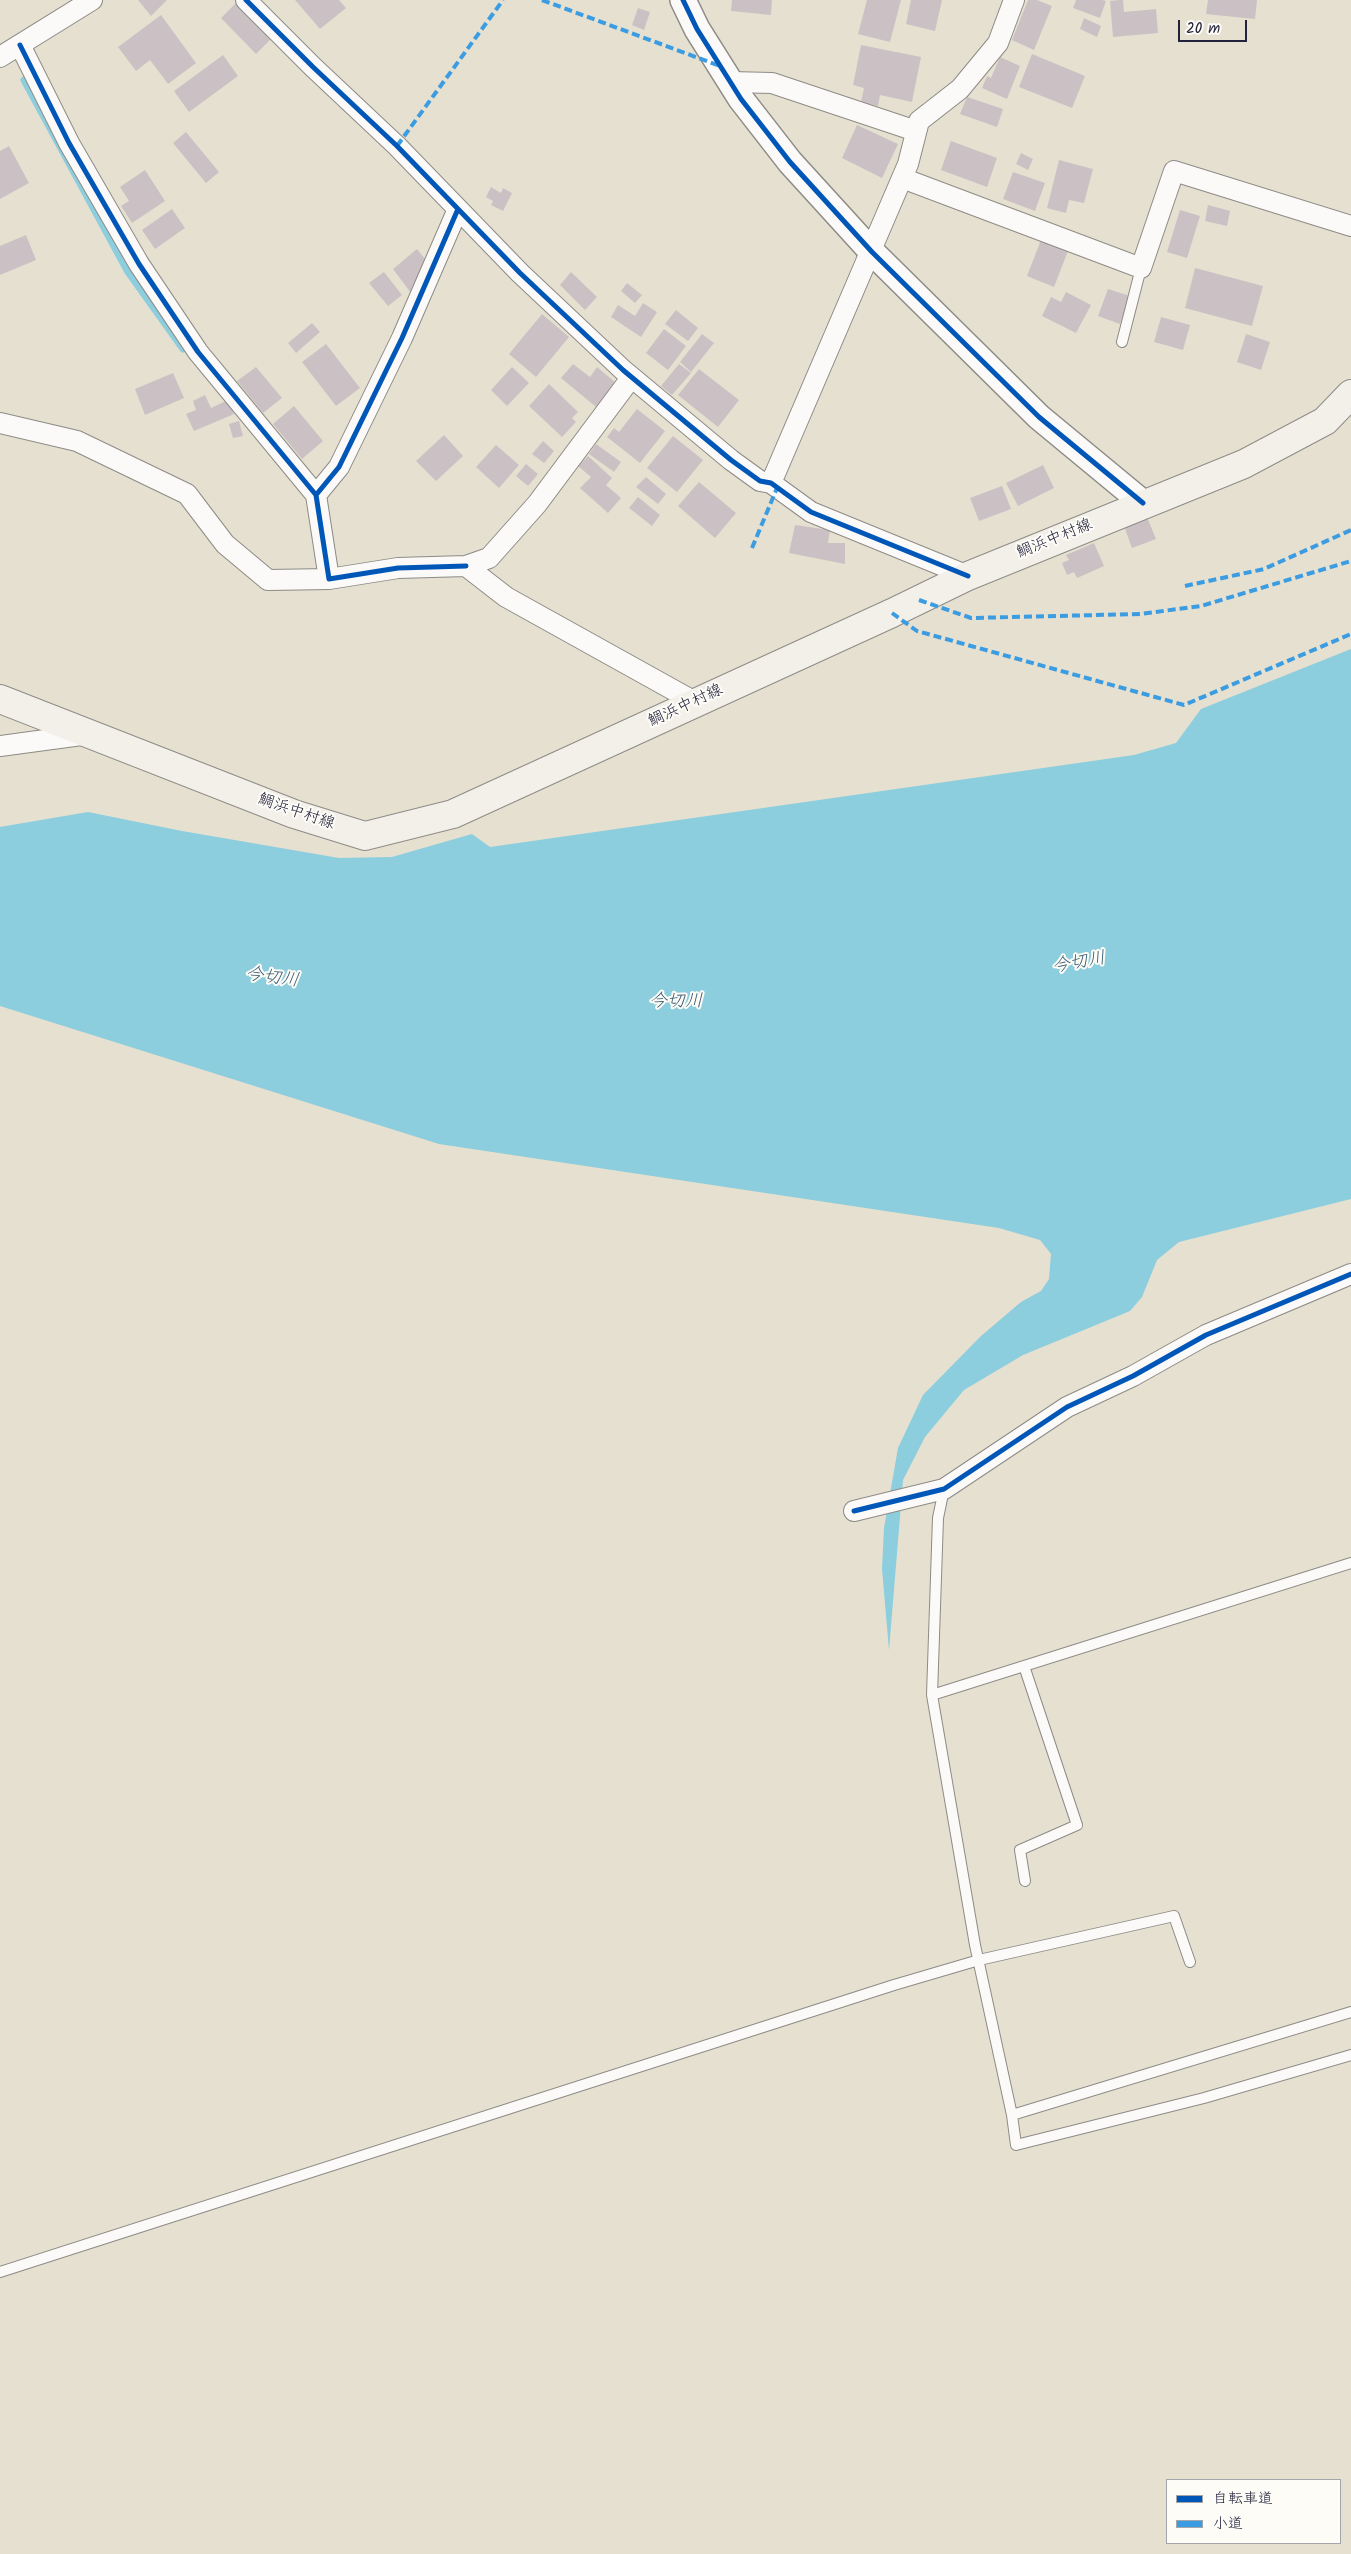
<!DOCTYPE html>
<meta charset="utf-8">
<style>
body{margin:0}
#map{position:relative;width:1351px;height:2554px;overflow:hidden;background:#e5e0d0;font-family:Kalam,"Klee One",sans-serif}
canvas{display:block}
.legend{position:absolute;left:1166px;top:2479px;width:175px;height:65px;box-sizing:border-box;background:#fdfcf7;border:1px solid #a5a5ac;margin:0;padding:6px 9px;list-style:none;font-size:15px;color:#22223b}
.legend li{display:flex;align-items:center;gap:10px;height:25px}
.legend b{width:25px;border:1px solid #a5a5ac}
.scale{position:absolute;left:1178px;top:20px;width:69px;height:22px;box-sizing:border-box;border:2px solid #22223b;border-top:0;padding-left:6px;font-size:15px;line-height:18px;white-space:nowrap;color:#22223b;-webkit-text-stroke:4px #fdfcf7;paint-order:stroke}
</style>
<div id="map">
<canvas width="1351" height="2554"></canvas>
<ul class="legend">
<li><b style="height:6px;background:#0057b8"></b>自転車道</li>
<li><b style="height:6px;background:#3c9ce2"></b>小道</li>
</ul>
<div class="scale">20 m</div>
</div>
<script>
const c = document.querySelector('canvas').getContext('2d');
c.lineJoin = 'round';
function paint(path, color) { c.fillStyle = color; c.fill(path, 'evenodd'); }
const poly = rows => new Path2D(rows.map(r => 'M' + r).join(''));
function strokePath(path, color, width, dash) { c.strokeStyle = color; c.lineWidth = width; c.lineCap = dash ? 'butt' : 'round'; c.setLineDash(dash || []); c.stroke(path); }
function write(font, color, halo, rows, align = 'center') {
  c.font = font + ' Kalam,"Klee One",sans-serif'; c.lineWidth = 4; c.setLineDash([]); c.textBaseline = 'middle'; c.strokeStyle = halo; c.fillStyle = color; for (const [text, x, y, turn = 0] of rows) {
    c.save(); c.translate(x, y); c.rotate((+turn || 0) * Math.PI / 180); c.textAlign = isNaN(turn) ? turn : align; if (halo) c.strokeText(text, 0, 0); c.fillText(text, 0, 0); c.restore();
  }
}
paint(poly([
 [1351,649,1351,1199,1179,1242,1157,1260,1142,1297,1130,1311,1023,1355,964,1390,925,1437,903,1480,889,1650,882,1569,884,1528,898,1448,923,1395,981,1336,1021,1302,1041,1291,1049,1279,1051,1254,1040,1240,999,1228,439,1144,0,1006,0,827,88,812,182,831,339,858,392,857,472,834,490,847,1134,755,1176,743,1201,709]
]), '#8ccdde');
strokePath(poly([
 [24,80,128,272,183,349]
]), '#8ccdde', 7);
paint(poly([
 [138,0,167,0,151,16],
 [295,0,339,0,346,8,320,29],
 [732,0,772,0,771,15,731,11],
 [867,0,901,0,890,42,858,34],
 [911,0,942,0,935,31,906,24],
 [1028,0,1037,0,1052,6,1034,50,1012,40],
 [1076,0,1102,0,1106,1,1100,18,1073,8],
 [1120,0,1123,0,1124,12,1156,9,1158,33,1113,37,1110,1],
 [1208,0,1257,0,1255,19,1206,14],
 [236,3,271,39,256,54,221,18],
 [638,8,650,12,644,30,632,25],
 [161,15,196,63,168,84,150,60,136,71,118,47],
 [1084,18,1101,26,1097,37,1080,29],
 [861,45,921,57,912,102,880,95,878,106,861,102,864,88,853,85],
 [1032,54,1085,76,1072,108,1019,87],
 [223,55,238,76,189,112,174,91],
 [1000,57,1020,66,1007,99,982,88,987,76,991,78],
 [967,97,1003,109,997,127,960,114],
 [857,125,898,144,882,178,842,158],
 [186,132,219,172,206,183,173,143],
 [951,141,997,158,987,187,941,170],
 [9,146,29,183,0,199,0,151],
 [1021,153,1033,159,1028,170,1016,164],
 [1059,160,1093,169,1084,203,1069,200,1066,213,1047,208],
 [145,170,165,201,132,223,121,206,129,201,120,187],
 [1013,172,1045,183,1035,211,1003,199],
 [491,187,501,193,503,188,512,193,503,211,491,205,493,201,486,197],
 [1208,205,1230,211,1227,226,1205,221],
 [172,209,185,228,155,249,142,230],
 [1180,210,1200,216,1187,258,1167,252],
 [26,235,36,260,0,275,0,246],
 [1041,240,1068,251,1054,287,1027,276],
 [417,249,428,263,411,293,393,269],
 [1195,268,1263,286,1252,326,1185,308],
 [384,272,402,295,388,306,369,283],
 [571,272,597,297,585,310,560,285],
 [627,283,642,295,635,303,621,291],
 [1108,289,1130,296,1120,324,1098,316],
 [1066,292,1091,305,1076,333,1042,316,1051,297,1061,302],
 [643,303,657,312,641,337,611,317,618,305,635,316],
 [676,310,698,328,688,341,665,324],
 [542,314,569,337,536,377,509,354],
 [1161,317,1190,325,1183,350,1154,342],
 [312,323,320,332,296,353,288,343],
 [664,329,686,346,668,370,646,353],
 [702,334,714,343,691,372,680,362],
 [1246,334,1270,342,1261,370,1237,362],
 [326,344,360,388,336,406,302,362],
 [573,364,590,377,597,367,616,383,596,407,561,378],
 [679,364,691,373,672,395,661,386],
 [256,367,282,398,263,413,237,381],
 [512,367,529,383,507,406,491,390],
 [699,369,739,400,718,427,678,395],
 [173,373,184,398,145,415,135,389],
 [549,384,578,412,572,418,576,422,562,437,529,406],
 [205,395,211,408,228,400,234,414,194,431,186,414,196,410,193,401],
 [294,406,323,441,302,459,273,424],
 [637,409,665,431,640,463,607,437,614,428,619,432],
 [239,421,243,436,233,438,229,424],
 [444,435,463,456,436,481,416,461],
 [673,436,703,460,677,492,647,468],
 [543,441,554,451,544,463,532,454],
 [596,444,621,462,614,472,589,454],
 [496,445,519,465,499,488,476,467],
 [588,456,612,478,606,485,621,498,608,513,580,488,591,477,578,466],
 [526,464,538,474,528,486,516,476],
 [1043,465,1054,488,1018,506,1006,483],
 [646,477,666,494,658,504,636,487],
 [699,482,736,513,715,538,678,506],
 [1002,486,1011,509,979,521,970,498],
 [638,497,660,515,652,526,629,508],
 [1147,517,1156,539,1132,548,1124,526],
 [795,525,830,530,828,543,845,543,845,564,789,553],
 [1094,543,1104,566,1077,578,1074,572,1067,575,1062,563,1069,560,1066,555]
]), '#cbc1c5');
const service = poly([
 [1122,342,1141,268],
 [1351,1563,932,1695,975,1945,1012,2115,1351,2012],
 [1024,1666,1077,1825,1020,1850,1025,1881],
 [932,1695,938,1518,944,1489],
 [1012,2115,1016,2145,1204,2098,1351,2055],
 [0,2272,894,1985,979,1960,1174,1916,1190,1962]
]);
const minor = poly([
 [246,0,313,67,397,146,520,273,623,370,731,460,760,481,771,483,811,512,968,576],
 [20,45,69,143,139,264,198,352,316,495],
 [0,57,92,0],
 [730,82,772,83,916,131],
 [902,178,1141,268,1174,171,1351,226],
 [458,209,402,338,339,467,316,495,329,579,398,568,466,566],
 [631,378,537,504,489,558,466,566,506,597,695,702],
 [0,423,77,441,187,494,225,544,268,580,329,579],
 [771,483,908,164,919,121,960,89,998,43,1014,0],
 [0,746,89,734],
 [854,1511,944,1489,1067,1407,1133,1376,1206,1335,1351,1274]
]);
const tertiary = poly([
 [683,0,697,29,741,99,790,162,872,252,1039,417,1143,503]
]);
const secondary = poly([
 [0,699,294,814,365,836,453,814,892,613,968,576,1244,464,1325,421,1351,394]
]);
strokePath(service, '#8d8b86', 12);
strokePath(minor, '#8d8b86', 22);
strokePath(tertiary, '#8d8b86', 28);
strokePath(secondary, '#8d8b86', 30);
strokePath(service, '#fbfaf8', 10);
strokePath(minor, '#fbfaf8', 20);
strokePath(tertiary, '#fbfaf8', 25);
strokePath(secondary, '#f3f0ea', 28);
strokePath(poly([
 [542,0,720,66],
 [397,146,503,0],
 [752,548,777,488],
 [1185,586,1264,569,1351,530],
 [919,600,971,618,1140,614,1201,606,1351,561],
 [892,613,917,631,1184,705,1351,634]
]), '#3c9ce2', 4, [8, 4]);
strokePath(poly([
 [246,0,313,67,397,146,520,273,623,370,731,460,760,481,771,483,811,512,968,576],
 [683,0,697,29,741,99,790,162,872,252,1039,417,1143,503],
 [20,45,69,143,139,264,198,352,316,495],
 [458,209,402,338,339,467,316,495,329,579,398,568,466,566],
 [854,1511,944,1489,1067,1407,1133,1376,1206,1335,1351,1274]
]), '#0057b8', 5);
write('16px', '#22223b', '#fdfcf7', [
 ["鯛浜中村線",1055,540,-22],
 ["鯛浜中村線",686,707,-25],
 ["鯛浜中村線",296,813,19]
]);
write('italic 18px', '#3a5b76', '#fdfcf7', [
 ["今切川",1079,964,-10],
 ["今切川",272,979,8],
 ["今切川",676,1003]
]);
</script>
